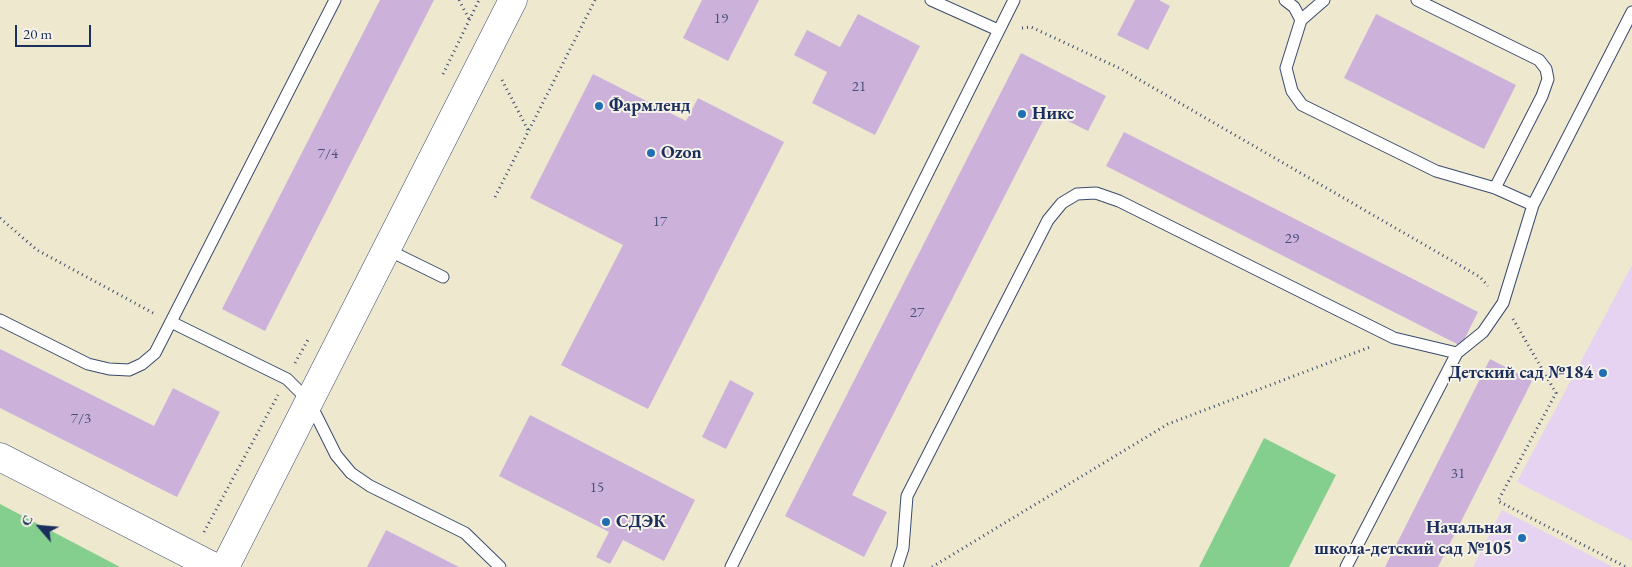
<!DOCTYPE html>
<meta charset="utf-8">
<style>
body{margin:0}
#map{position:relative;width:1632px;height:567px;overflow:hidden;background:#ede8ce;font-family:"EB Garamond",serif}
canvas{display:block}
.north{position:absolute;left:15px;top:502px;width:50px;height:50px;-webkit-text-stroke:4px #f7f3e8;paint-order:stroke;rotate:297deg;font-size:14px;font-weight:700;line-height:20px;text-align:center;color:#1b2f5e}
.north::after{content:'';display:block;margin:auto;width:18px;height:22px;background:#1b2f5e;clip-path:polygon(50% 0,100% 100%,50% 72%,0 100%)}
.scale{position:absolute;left:15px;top:25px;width:76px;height:22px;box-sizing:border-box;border:2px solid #1b2f5e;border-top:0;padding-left:6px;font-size:15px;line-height:18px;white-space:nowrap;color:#1b2f5e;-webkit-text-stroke:4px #f7f3e8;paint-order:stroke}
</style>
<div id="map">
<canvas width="1632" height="567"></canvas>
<div class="north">С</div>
<div class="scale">20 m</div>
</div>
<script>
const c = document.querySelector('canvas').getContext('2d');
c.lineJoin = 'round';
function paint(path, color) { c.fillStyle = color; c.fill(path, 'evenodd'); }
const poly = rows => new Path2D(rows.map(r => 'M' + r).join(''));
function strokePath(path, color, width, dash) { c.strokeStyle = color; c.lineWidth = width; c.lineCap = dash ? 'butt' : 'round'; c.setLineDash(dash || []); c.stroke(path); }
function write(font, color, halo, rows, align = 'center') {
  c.font = font + ' "EB Garamond",serif'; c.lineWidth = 4; c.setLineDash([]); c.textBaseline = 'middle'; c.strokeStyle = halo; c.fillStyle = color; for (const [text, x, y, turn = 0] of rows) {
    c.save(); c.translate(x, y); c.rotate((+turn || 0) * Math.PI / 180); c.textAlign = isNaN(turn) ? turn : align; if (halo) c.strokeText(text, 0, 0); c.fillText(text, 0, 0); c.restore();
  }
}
paint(poly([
 [1632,265,1632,541,1517,482],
 [1502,510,1613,567,1473,567]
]), '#e5d3f1');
paint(poly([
 [1264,438,1336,475,1289,567,1199,567],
 [0,504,120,567,0,567]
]), '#84cf8d');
paint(poly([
 [380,0,434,0,265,331,222,309],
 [702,0,759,0,728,61,683,38],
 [1135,0,1159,0,1170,6,1148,50,1117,35],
 [858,14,920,46,875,135,812,103,827,72,794,55,807,30,840,47],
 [1376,14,1516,85,1484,149,1344,78],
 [1021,53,1106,96,1088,131,1048,111,852,495,887,512,864,557,785,516],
 [593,74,686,121,698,98,784,142,648,409,561,365,623,245,530,198],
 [1124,132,1478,312,1461,346,1106,166],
 [0,349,154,426,173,388,220,412,177,497,0,408],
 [1490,359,1532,381,1438,567,1385,567],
 [730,380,754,393,726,449,702,437],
 [530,415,695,500,664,561,623,540,610,564,596,557,609,532,499,476],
 [386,530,459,567,367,567]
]), '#ccb2db');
const service = poly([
 [931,0,998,30],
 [1285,0,1294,7,1301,20],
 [1324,0,1301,20,1286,68,1292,91,1302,105,1436,171,1495,188,1533,205],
 [1417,0,1539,60,1546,69,1548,79,1542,96,1495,188],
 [386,249,443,277],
 [0,320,88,364,109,369,129,370,142,364,155,353,335,0],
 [171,322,287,379,309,401,336,455,351,473,370,486,465,533,500,567],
 [731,567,1014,0],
 [897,567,903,548,907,496,1048,220,1062,203,1077,194,1096,193,1119,201,1394,338,1457,353],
 [1346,567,1457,353,1483,332,1503,303,1533,205,1632,12]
]);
const tertiary = poly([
 [0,457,214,567],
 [225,567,513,0]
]);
strokePath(service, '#3a4b6f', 13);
strokePath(tertiary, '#3a4b6f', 29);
strokePath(poly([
 [459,0,469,19],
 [1022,28,1031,27,1121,69,1480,277,1488,286],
 [443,74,479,0],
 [502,80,528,130],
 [495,197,595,0],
 [0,218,37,250,155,314],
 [1513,319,1556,393,1498,501,1626,567],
 [295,363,309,338],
 [204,532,278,395],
 [932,567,1168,424,1370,347]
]), '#3a4b6f', 3, [1, 4]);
strokePath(service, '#fff', 11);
strokePath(tertiary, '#fff', 28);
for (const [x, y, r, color] of [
 [599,106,5,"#1f6fb2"],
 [1022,114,5,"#1f6fb2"],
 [651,153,5,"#1f6fb2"],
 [1603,373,5,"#1f6fb2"],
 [606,522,5,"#1f6fb2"],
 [1522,538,5,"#1f6fb2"]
]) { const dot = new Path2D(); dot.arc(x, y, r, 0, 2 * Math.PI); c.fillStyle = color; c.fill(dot); strokePath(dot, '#f7f3e8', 2); }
write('15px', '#47507d', null, [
 ["19",721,19],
 ["21",859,87],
 ["7/4",328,154],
 ["17",660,222],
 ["29",1292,239],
 ["27",917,313],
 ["7/3",81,419],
 ["31",1458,474],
 ["15",597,488]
]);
write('bold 18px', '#1b2f5e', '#f7f3e8', [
 ["Фармленд",609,106],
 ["Никс",1032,114],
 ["Ozon",661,153],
 ["Детский сад №184",1593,373,"right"],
 ["СДЭК",616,522],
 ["Начальная",1512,528,"right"],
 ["школа-детский сад №105",1512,549,"right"]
], 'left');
</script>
